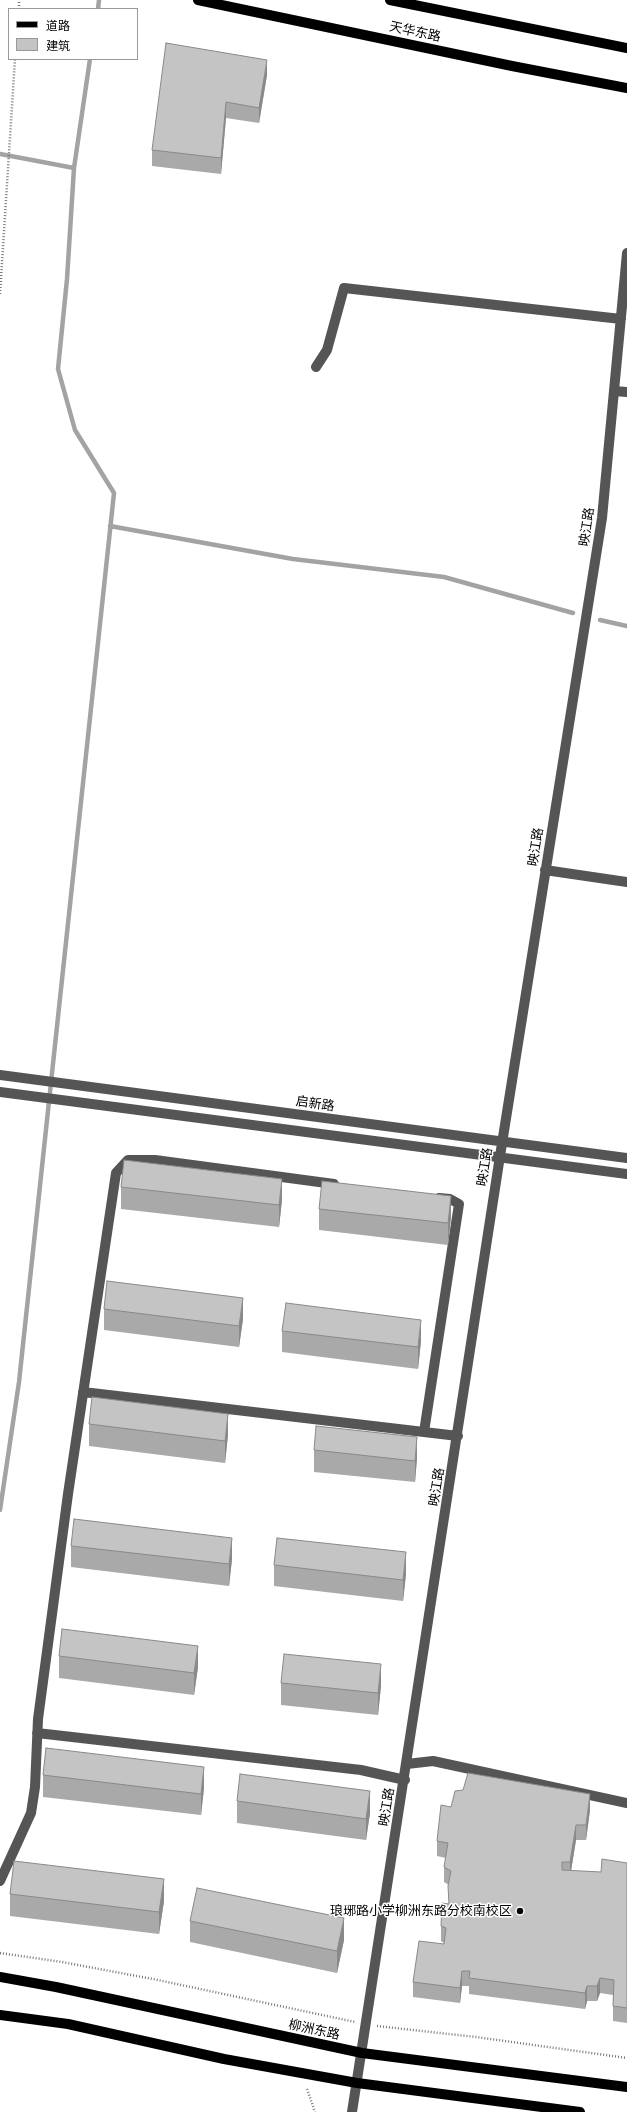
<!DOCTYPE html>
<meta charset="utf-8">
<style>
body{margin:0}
#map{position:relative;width:627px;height:2112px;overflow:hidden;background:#fff;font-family:Cabin,"Noto Sans SC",sans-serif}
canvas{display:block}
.legend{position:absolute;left:8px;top:8px;width:130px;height:52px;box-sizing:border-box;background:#fff;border:1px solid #999;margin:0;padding:5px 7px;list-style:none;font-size:12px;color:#000}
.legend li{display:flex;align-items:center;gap:8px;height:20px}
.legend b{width:20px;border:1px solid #999}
</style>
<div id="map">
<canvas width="627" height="2112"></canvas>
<ul class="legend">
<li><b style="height:5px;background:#000"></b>道路</li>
<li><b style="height:11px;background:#c4c4c4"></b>建筑</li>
</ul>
</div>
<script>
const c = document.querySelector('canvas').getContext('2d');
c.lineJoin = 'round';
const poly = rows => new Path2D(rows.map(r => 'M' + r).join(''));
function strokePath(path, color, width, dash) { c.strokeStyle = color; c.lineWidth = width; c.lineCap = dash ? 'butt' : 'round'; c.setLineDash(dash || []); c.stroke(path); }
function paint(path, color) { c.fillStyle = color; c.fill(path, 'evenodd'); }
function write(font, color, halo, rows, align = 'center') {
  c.font = font + ' Cabin,"Noto Sans SC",sans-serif'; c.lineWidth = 3; c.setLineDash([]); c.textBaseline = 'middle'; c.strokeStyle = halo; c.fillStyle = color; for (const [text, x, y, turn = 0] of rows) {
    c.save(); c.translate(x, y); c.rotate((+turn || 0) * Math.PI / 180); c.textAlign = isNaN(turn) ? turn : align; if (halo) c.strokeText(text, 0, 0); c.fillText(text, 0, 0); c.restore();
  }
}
strokePath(poly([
 [98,9,99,0],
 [0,154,74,168],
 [110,526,293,559,444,577,573,613],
 [600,620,627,626],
 [0,1510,19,1382,114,493,75,430,58,369,67,279,74,168,90,59]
]), '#a3a3a3', 4.5);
strokePath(poly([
 [19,9,19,0],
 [0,294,15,59],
 [0,1953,62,1962,158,1980,355,2022],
 [377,2026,476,2037,627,2058],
 [307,2089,315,2112]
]), '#777', 2.5, [1, 2]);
strokePath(poly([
 [316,367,327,350,344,288,621,319],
 [614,391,627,392],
 [545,870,627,882],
 [0,1075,627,1158],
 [0,1092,627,1174],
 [83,1392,458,1436],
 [424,1432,459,1204,450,1199,439,1198],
 [37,1733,361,1770,405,1780],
 [407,1764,433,1761,627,1803],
 [0,1881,31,1813,35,1787,38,1719,68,1494,116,1173,128,1160,155,1160,334,1184],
 [352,2112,500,1156,602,518,627,253]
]), '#555', 10);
strokePath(poly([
 [198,0,512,66,627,88],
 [390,0,627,48],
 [0,1977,56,1987,362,2053,627,2087],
 [0,2015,68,2024,224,2059,357,2083,580,2112]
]), '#000', 10);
paint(poly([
 [267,75,259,123,226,118,221,174,152,166,152,150],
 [121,1187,282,1200,279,1227,121,1209],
 [319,1209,451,1217,448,1245,319,1230],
 [104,1309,243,1319,239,1347,104,1330],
 [282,1331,421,1341,418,1369,282,1352],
 [89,1424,228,1435,225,1463,89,1446],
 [314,1450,417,1458,415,1482,314,1472],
 [71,1546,232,1559,229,1586,71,1567],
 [274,1565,406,1574,403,1601,274,1586],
 [59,1656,198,1667,194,1695,59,1678],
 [281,1683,381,1686,378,1715,281,1705],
 [43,1775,204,1788,201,1815,43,1797],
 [237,1801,370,1813,366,1840,237,1823],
 [451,1807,590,1810,586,1840,576,1840,571,1871,601,1872,627,1863,627,2023,613,2021,613,1995,600,1993,597,2001,587,2001,585,2009,469,1994,469,1986,462,1986,460,2003,413,1997,413,1982,444,1944,444,1943,441,1941,441,1926,449,1904,449,1885,444,1882,444,1867,446,1858,437,1856,437,1841],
 [10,1894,164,1901,159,1934,10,1916],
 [190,1921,344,1940,337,1973,190,1942]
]), '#a9a9a9');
paint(poly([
 [267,60,267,75,259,123,259,108],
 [226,102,226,118,221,174,221,158],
 [282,1179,282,1200,279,1227,279,1205],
 [451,1196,451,1217,448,1245,448,1223],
 [243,1298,243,1319,239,1347,239,1326],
 [421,1320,421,1341,418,1369,418,1347],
 [228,1414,228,1435,225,1463,225,1441],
 [417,1437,417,1458,415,1482,415,1461],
 [232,1538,232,1559,229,1586,229,1564],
 [406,1552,406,1574,403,1601,403,1580],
 [198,1646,198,1667,194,1695,194,1673],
 [381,1664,381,1686,378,1715,378,1693],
 [204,1767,204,1788,201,1815,201,1794],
 [370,1791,370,1813,366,1840,366,1819],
 [590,1794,590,1810,586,1840,586,1825],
 [576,1825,576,1840,570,1877,570,1862],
 [164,1879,164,1901,159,1934,159,1912],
 [344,1918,344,1940,337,1973,337,1951],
 [462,1971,462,1986,460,2003,460,1988],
 [600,1978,600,1993,597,2001,597,1986],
 [587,1986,587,2001,585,2009,585,1993]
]), '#898989');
const building = poly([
 [166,43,267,60,259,108,226,102,221,158,152,150,166,43],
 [124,1160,282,1179,279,1205,121,1187,124,1160],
 [322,1181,451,1196,448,1223,319,1209,322,1181],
 [107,1281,243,1298,239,1326,104,1309,107,1281],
 [286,1303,421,1320,418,1347,282,1331,286,1303],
 [92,1397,228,1414,225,1441,89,1424,92,1397],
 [316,1426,417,1437,415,1461,314,1450,316,1426],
 [74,1519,232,1538,229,1564,71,1546,74,1519],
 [277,1538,406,1552,403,1580,274,1565,277,1538],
 [62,1629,198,1646,194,1673,59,1656,62,1629],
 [284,1654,381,1664,378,1693,281,1683,284,1654],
 [46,1748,204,1767,201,1794,43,1775,46,1748],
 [468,1773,590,1794,586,1825,576,1825,570,1862,562,1862,562,1870,601,1872,602,1859,627,1863,627,2008,613,2006,614,1980,600,1978,597,1986,587,1986,585,1993,469,1978,470,1971,462,1971,460,1988,413,1982,419,1941,444,1944,446,1928,441,1926,442,1903,449,1904,448,1886,451,1871,444,1867,448,1843,437,1841,441,1805,451,1807,455,1791,463,1790,468,1773],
 [240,1774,370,1791,366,1819,237,1801,240,1774],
 [14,1861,164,1879,159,1912,10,1894,14,1861],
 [197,1888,344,1918,337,1951,190,1921,197,1888]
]);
paint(building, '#c4c4c4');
strokePath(building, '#898989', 1);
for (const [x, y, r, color] of [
 [520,1911,4,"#000"]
]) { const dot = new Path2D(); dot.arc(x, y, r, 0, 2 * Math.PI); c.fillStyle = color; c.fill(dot); strokePath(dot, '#fff', 1.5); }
write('13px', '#000', '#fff', [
 ["天华东路",415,32,12],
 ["映江路",587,527,-82],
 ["映江路",536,847,-81],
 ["启新路",315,1104,8],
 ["映江路",485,1167,-81],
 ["映江路",437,1487,-81],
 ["映江路",387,1807,-81],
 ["柳洲东路",314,2030,12]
]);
write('13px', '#000', '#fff', [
 ["琅琊路小学柳洲东路分校南校区",512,1911]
], 'right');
</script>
